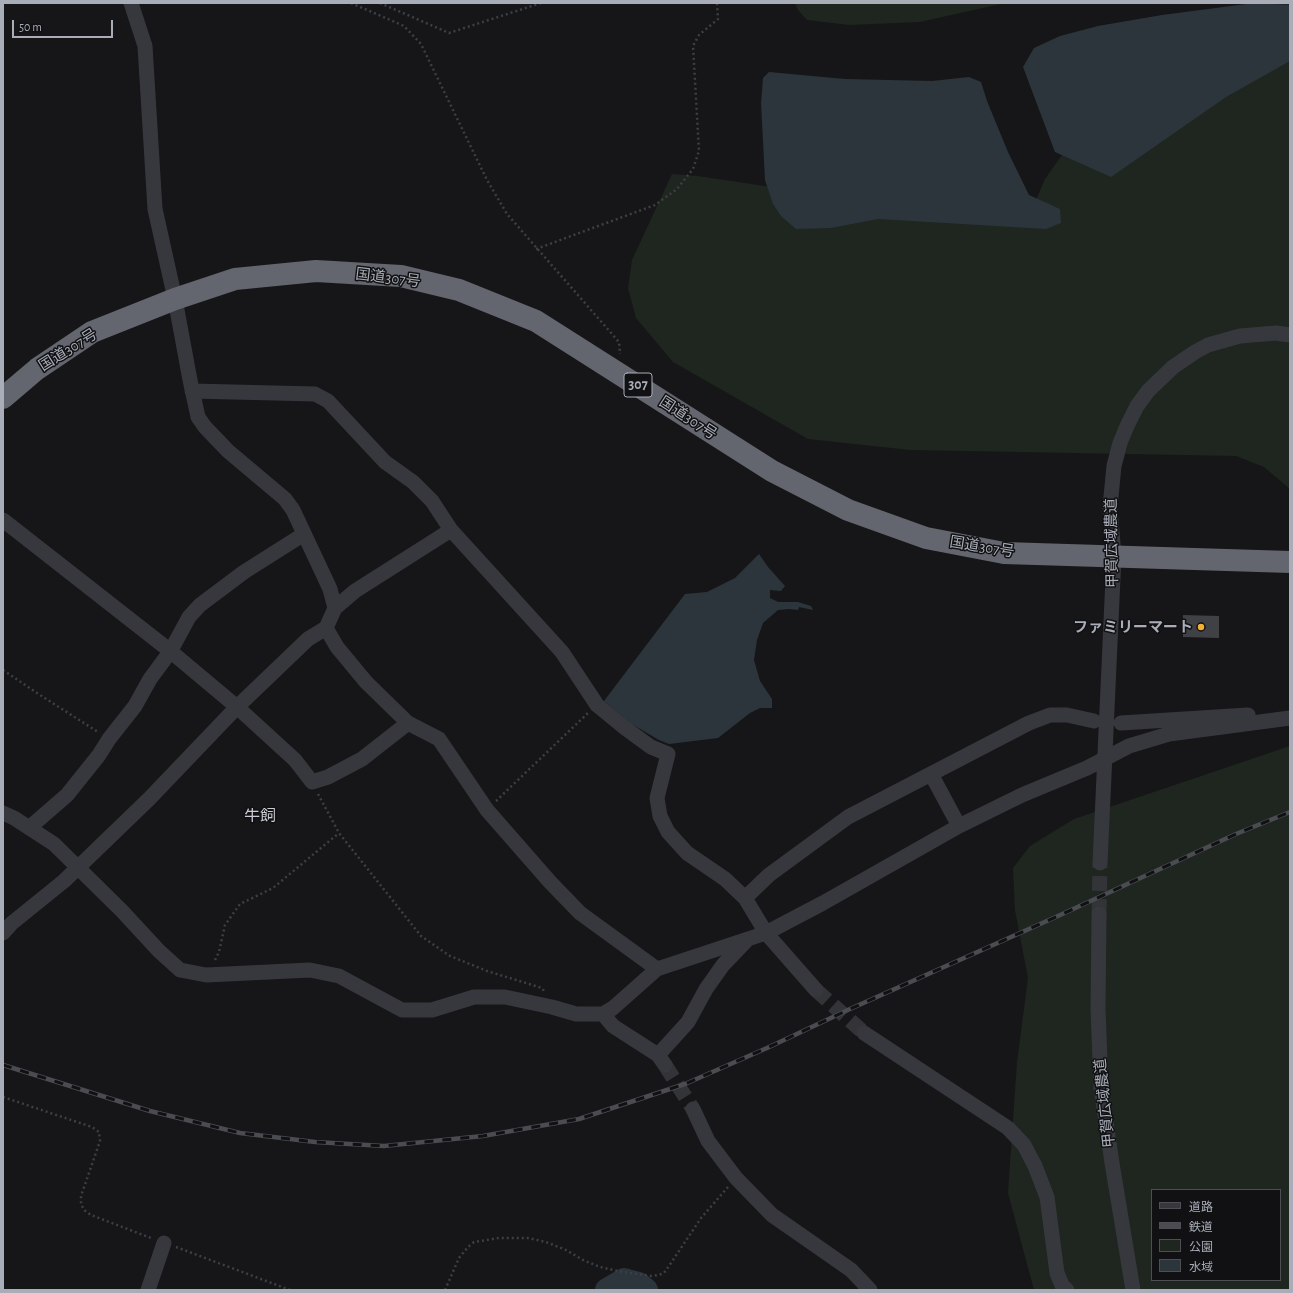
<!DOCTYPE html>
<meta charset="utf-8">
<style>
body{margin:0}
#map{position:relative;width:1293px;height:1293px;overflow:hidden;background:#161618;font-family:"Alegreya Sans","Noto Sans JP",sans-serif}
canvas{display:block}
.frame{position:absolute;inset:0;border:4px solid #a8adb8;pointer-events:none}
.legend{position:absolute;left:1151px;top:1189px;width:130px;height:92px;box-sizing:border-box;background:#111113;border:1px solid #4d4f55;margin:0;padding:5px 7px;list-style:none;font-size:12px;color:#a8adb8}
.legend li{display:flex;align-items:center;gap:8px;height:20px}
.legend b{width:20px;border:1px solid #4d4f55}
.scale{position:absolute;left:12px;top:20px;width:101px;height:18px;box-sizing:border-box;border:2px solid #a8adb8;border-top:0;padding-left:5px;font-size:12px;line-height:14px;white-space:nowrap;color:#a8adb8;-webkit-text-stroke:3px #111113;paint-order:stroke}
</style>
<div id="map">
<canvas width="1293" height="1293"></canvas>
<div class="frame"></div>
<ul class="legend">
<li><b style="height:5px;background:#37383d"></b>道路</li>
<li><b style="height:5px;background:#4a4c52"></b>鉄道</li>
<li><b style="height:11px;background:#1e261f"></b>公園</li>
<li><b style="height:11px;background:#2c353c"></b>水域</li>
</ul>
<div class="scale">50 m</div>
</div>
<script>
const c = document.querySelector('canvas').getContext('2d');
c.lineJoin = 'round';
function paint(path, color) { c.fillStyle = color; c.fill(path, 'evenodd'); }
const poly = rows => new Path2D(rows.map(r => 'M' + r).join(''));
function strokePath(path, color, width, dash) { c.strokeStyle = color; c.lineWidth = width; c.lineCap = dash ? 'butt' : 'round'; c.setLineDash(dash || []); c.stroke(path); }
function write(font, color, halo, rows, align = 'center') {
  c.font = font + ' "Alegreya Sans","Noto Sans JP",sans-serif'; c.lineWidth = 3; c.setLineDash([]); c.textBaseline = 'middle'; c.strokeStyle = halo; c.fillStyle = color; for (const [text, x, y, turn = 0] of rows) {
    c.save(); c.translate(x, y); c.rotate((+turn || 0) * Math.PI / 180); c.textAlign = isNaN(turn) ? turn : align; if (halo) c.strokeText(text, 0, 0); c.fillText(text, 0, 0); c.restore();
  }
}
paint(poly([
 [795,3,1005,3,920,22,849,25,807,20,798,10],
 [1260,3,1290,3,1290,489,1264,467,1236,456,910,450,808,439,673,362,636,318,628,288,632,260,672,174,697,176,1017,223,1031,211,1045,179,1069,145,1262,12],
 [1290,746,1290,1290,1034,1290,1008,1193,1017,1062,1028,978,1015,910,1013,868,1030,846,1074,819],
 [1152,1190,1280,1190,1280,1280,1152,1280]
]), '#1e261f');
paint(poly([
 [1254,3,1290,5,1290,61,1226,97,1111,177,1055,152,1023,67,1034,48,1060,36,1098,26,1162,15],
 [769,72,845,79,932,81,969,77,981,82,987,101,1008,152,1029,195,1060,209,1061,223,1046,229,878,219,831,228,796,229,781,216,773,204,765,180,761,103,763,78],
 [759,554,768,567,785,586,781,591,770,590,770,598,778,602,798,602,811,606,813,610,799,607,798,610,789,609,778,610,763,623,757,640,754,660,760,681,772,699,772,708,760,708,750,713,718,738,669,744,659,740,630,723,604,701,685,594,707,592,735,578]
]), '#2c353c');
strokePath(poly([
 [607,1290,624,1280,639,1284,646,1290]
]), '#2c353c', 24);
paint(poly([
 [1183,615,1219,616,1219,638,1183,637]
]), '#404145');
strokePath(poly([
 [1099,914,1100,863],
 [816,990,864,1033],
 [665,1065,693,1109]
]), '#333438', 15, [15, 8]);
strokePath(poly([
 [351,3,404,26,421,44,487,180,507,214,619,342,620,354],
 [380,3,449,33,541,3],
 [536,249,655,205,677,189,693,169,699,151,693,46,699,35,718,19,717,3],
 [3,670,40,695,98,732],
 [318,794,339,833,421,936,450,956,487,971,542,988,544,991],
 [496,801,588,713],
 [215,960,219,952,225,925,240,904,273,888,339,833],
 [3,1097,92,1127,99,1132,100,1141,81,1196,81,1204,84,1210,91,1215,151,1238],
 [176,1247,290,1290],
 [445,1290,459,1258,468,1247,474,1242,499,1238,528,1238,546,1242,566,1250,583,1260,600,1267,618,1271,651,1276,658,1275,664,1273,671,1263,701,1218,728,1187]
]), '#3d3f44', 2.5, [2, 3]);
strokePath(poly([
 [192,391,315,394,328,401,385,462,413,482,432,501,451,530,562,652,597,705,625,728,651,747,668,754,657,798,660,816,668,832,687,853,725,879,745,898,766,933,816,990],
 [3,520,169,650,237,707,295,760,312,782,328,777,362,759,408,723],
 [335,608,355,591,451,530],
 [326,628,337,647,366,682,408,723,439,739,487,810,550,882,580,913,657,969],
 [1121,723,1248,715],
 [931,774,959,826],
 [3,813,14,818,54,844,122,911,159,951,180,970,206,975,310,970,339,976,402,1010,432,1010,474,997,505,997,552,1007,576,1014,603,1014,613,1008,657,969,766,933,823,903,959,826,1022,795,1087,768,1129,746,1169,734,1290,718],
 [29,828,67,795,99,755,109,739,135,706,150,679,170,652,189,617,200,605,244,572,304,534],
 [1100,863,1114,556,1110,507,1114,466,1120,443,1127,426,1137,406,1148,391,1173,367,1195,352,1208,345,1240,336,1276,333,1290,335],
 [745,898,769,875,848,817,1029,723,1050,715,1067,715,1094,721],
 [1099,914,1098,1009,1101,1088,1112,1163,1133,1290],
 [3,933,12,923,64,881,149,799,237,707,308,639,326,628,335,608,330,589,293,510,285,499,228,451,205,427,198,417,190,380,175,299,155,209,145,46,131,3],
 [603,1014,613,1026,658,1055,665,1065],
 [864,1033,1008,1128,1024,1145,1035,1166,1047,1197,1057,1273,1062,1285,1067,1290],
 [658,1055,688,1022,706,989,723,965,746,941],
 [693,1109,708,1141,736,1178,772,1215,851,1270,870,1290],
 [148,1290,164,1243]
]), '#37383d', 15);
strokePath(poly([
 [3,398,37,369,92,332,175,299,235,279,316,271,401,276,459,290,536,321,772,471,848,510,926,538,1004,553,1290,562]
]), '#63666e', 22);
const rail = poly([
 [3,1065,150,1111,240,1133,315,1142,384,1146,483,1136,579,1119,685,1084,767,1048,850,1009,1058,916,1236,834,1290,812]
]);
strokePath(rail, '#4a4c52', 4.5);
strokePath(rail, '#111113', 3, [9]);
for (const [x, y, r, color] of [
 [1201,627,4,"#f2b134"]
]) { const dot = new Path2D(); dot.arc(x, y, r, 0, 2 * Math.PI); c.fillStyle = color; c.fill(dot); strokePath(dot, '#111113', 1.5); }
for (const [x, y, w] of [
 [638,385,28]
]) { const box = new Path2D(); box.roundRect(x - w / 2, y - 12, w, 24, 3); c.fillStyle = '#111113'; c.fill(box); strokePath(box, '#a8adb8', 1); }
write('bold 14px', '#a8adb8', null, [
 ["307",638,385]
]);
write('15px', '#a8adb8', '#111113', [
 ["国道307号",388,278,7],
 ["国道307号",68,350,-32],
 ["国道307号",688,418,33],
 ["甲賀広域農道",1112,543,-91],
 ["国道307号",982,547,9],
 ["甲賀広域農道",1105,1103,-96]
]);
write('bold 15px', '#a8adb8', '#111113', [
 ["ファミリーマート",1193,627]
], 'right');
write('16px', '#c9ccd4', '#111113', [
 ["牛飼",260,816]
]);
</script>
